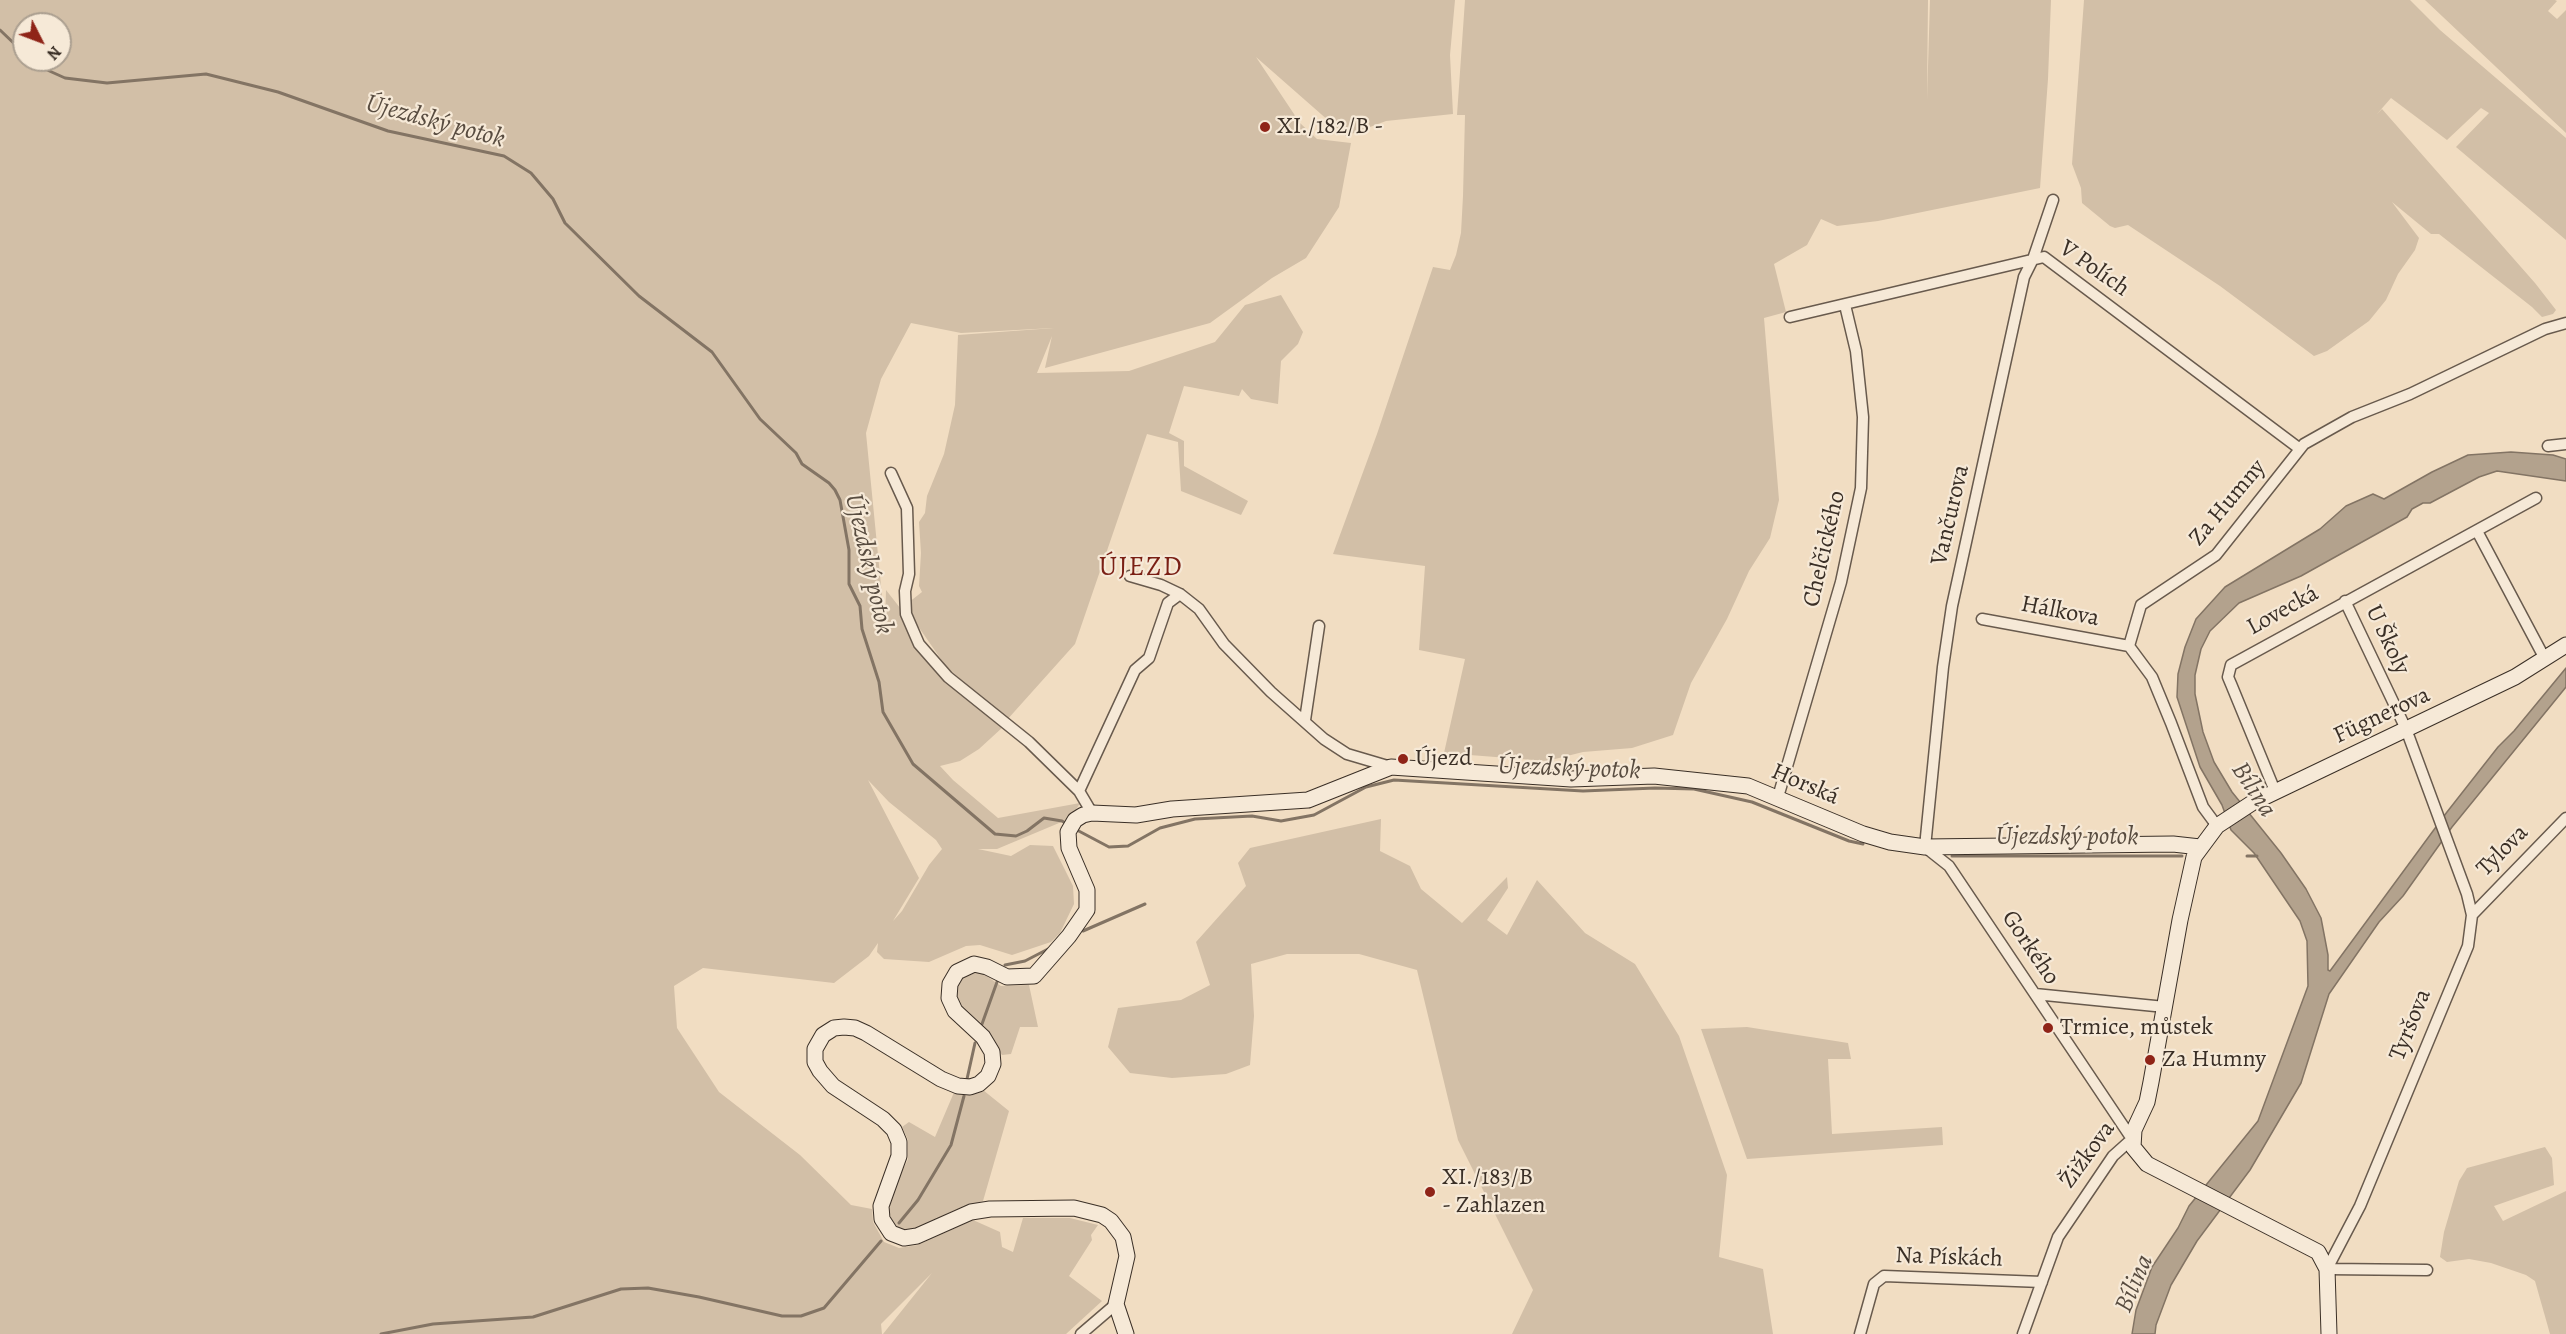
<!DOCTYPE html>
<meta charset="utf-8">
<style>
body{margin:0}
#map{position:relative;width:2566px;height:1334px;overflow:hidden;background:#f1ddc2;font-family:Alegreya,serif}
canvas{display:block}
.north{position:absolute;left:12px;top:12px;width:60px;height:60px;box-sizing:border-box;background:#f6e9d7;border:2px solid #ab9f90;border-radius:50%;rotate:132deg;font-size:16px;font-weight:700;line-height:24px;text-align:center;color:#3a2f26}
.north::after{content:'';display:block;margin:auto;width:21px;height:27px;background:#8f2418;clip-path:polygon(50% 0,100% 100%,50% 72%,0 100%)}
</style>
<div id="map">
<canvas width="2566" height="1334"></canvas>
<div class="north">N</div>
</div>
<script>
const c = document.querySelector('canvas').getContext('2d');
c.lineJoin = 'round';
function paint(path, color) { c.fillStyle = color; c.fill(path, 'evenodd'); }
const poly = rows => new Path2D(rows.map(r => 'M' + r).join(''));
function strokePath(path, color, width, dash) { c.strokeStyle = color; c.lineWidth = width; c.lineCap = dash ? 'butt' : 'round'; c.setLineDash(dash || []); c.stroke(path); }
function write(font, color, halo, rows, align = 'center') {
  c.font = font + ' Alegreya,serif'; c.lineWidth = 4.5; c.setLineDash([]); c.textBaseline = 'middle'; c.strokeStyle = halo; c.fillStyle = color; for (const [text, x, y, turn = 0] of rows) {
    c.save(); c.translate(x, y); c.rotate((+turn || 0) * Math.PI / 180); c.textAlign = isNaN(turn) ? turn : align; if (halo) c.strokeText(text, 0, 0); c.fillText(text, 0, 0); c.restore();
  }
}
paint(poly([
 [0,0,1455,0,1450,55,1453,114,1386,121,1346,136,1256,57,1300,123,1317,139,1351,143,1339,207,1306,258,1272,278,1210,323,1045,368,1052,336,1037,373,1129,371,1215,342,1245,305,1281,295,1303,332,1298,344,1281,361,1278,404,1251,399,1242,389,1239,396,1184,386,1169,433,1184,441,1184,466,1248,501,1241,515,1181,491,1178,442,1147,434,1075,644,1006,721,945,665,904,606,922,592,919,586,921,553,919,522,925,513,927,496,944,454,955,405,958,335,1054,328,961,333,911,323,881,379,866,433,885,626,886,590,904,613,921,651,942,679,1003,727,979,749,960,761,940,766,953,780,998,818,1080,803,1071,818,997,849,978,849,1011,856,1030,845,1053,846,1073,886,1074,904,1060,933,1051,942,1012,955,980,945,966,946,929,962,884,959,877,952,878,943,869,956,834,983,703,968,674,986,677,1028,719,1092,800,1155,851,1205,872,1209,873,1222,884,1242,899,1248,918,1245,973,1220,1000,1232,1002,1247,1013,1252,1023,1218,1070,1218,1098,1225,1091,1235,1092,1240,1069,1276,1102,1301,1066,1334,883,1334,932,1273,881,1324,882,1334,0,1334],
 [24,24,60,24,60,60,24,60],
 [868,780,889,802,936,840,942,849,929,865,902,911,893,921,919,878],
 [1465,0,1928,0,1927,100,1930,0,2051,0,2048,79,2040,188,1878,221,1837,226,1821,219,1807,245,1774,264,1786,312,1764,318,1779,500,1770,538,1749,571,1727,619,1691,683,1673,735,1632,748,1583,752,1547,761,1444,753,1465,659,1419,650,1425,566,1333,554,1377,434,1433,267,1450,270,1456,255,1461,233,1463,196,1465,115,1457,115],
 [2084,0,2410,0,2440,30,2566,138,2566,240,2456,147,2489,113,2481,108,2447,140,2391,98,2377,114,2382,109,2535,283,2556,310,2553,314,2542,317,2532,307,2439,234,2431,234,2392,202,2419,238,2415,250,2398,274,2386,300,2369,321,2327,351,2314,356,2220,286,2128,225,2115,228,2110,226,2082,203,2081,188,2072,164],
 [2425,0,2555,0,2557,1,2548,11,2557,19,2566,10,2566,133],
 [1381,819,1380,851,1410,866,1421,889,1462,923,1507,877,1508,888,1487,920,1507,935,1537,880,1585,933,1635,964,1679,1036,1727,1175,1719,1257,1763,1269,1773,1334,1512,1334,1533,1290,1458,1140,1417,970,1359,954,1287,954,1251,964,1254,1016,1250,1065,1226,1074,1172,1078,1130,1073,1108,1047,1118,1008,1181,1000,1210,985,1196,942,1246,886,1238,863,1250,848],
 [979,971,1001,986,1029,985,1038,1027,1020,1027,1011,1054,1002,1055,959,1003,956,991,961,979],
 [1747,1027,1848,1043,1851,1059,1828,1059,1832,1134,1942,1127,1943,1145,1747,1159,1701,1029],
 [955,1090,968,1094,983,1090,1009,1111,983,1201,955,1210,913,1230,900,1229,892,1222,889,1210,893,1191,908,1159,908,1140,902,1127,909,1122,935,1137],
 [2545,1147,2552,1158,2554,1185,2494,1206,2503,1221,2566,1191,2566,1334,2550,1334,2535,1281,2526,1275,2491,1263,2469,1259,2447,1262,2440,1257,2444,1232,2459,1181,2467,1168]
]), '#d2bfa7');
const water = poly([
 [2511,452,2553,455,2566,459,2566,481,2497,471,2479,477,2430,503,2423,503,2412,509,2407,517,2301,576,2239,603,2210,631,2201,649,2195,675,2195,694,2203,732,2214,762,2232,792,2281,853,2306,889,2321,918,2328,955,2328,970,2330,971,2447,812,2498,747,2514,731,2566,668,2566,687,2452,827,2403,896,2379,922,2329,994,2301,1083,2250,1170,2197,1241,2171,1285,2156,1325,2155,1334,2132,1334,2136,1310,2152,1267,2178,1228,2189,1206,2258,1121,2308,986,2307,941,2300,921,2254,853,2231,830,2222,805,2200,767,2177,697,2178,674,2185,647,2196,619,2225,587,2320,529,2346,506,2373,494,2384,499,2432,472,2468,455,2511,452]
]);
paint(water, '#b3a28d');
strokePath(water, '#837464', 1.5);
strokePath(poly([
 [0,30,24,53],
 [34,60,45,69,65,78,107,83,206,74,278,92,388,131,504,156,531,173,553,199,565,223,639,296,712,352,760,419,796,453,802,464,829,483,835,490,840,500,849,550,849,584,860,606,862,629,879,682,883,712,913,764,995,834,1016,836,1027,831,1044,818,1062,821,1067,824],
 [1075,829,1109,847,1128,846,1160,828,1195,819,1252,816,1281,821,1314,815,1366,787,1394,780,1583,791,1655,788,1694,789,1752,802,1849,841,1863,844],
 [1952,856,2182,856],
 [2247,856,2257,856],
 [1083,931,1145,904],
 [1005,965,1025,961,1050,948],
 [982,1024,997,982],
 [967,1079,975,1043],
 [899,1223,918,1200,951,1145,964,1096],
 [381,1334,433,1324,533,1317,621,1289,648,1288,699,1297,782,1316,801,1316,824,1308,881,1241]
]), '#837464', 3);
const street = poly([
 [1790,317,2044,257,2300,449],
 [2548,446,2566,444],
 [891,473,907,508,909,574,905,591,906,614,919,644,948,677,1029,742,1079,791,1092,813],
 [2477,531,2545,659],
 [1130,576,1161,585,1180,594,1199,609,1224,644,1271,692,1324,739,1347,754,1391,767],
 [2345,601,2406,729,2467,894,2472,915,2468,946,2360,1206,2327,1269,2427,1270],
 [1982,619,2129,646],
 [1305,720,1319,626],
 [1079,791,1135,670,1149,658,1168,603,1180,594],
 [2275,791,2231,684,2228,677,2231,665,2536,498],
 [1778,797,1841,582,1861,488,1863,417,1856,351,1845,305],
 [2217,826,2203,807,2171,723,2152,677,2129,646,2141,605,2216,555,2304,444,2352,417,2410,394,2545,329,2566,323],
 [2472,915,2566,818],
 [2035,994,2165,1007],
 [1081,1334,1116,1304],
 [1860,1334,1874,1284,1884,1276,2042,1282],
 [2023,1334,2058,1237,2113,1156,2132,1139,1949,866,1925,847,1943,667,1952,606,2024,277,2033,259,2053,200]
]);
const secondary = poly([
 [1126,1334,1116,1304,1127,1256,1123,1237,1111,1221,1102,1215,1074,1208,990,1209,971,1212,917,1236,904,1238,891,1233,882,1219,881,1206,899,1156,899,1142,894,1130,883,1119,833,1086,820,1071,815,1062,815,1049,823,1035,834,1028,844,1027,855,1028,866,1033,941,1079,958,1086,970,1087,979,1084,988,1076,993,1064,992,1052,983,1037,955,1011,949,998,950,984,957,972,974,964,987,967,1007,977,1034,976,1069,936,1087,910,1087,890,1069,848,1068,832,1075,820,1083,815,1092,813,1136,815,1172,809,1308,800,1391,767,1571,779,1654,776,1748,786,1863,834,1890,842,1925,847,2173,844,2200,847],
 [2329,1334,2327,1269,2318,1252,2147,1164,2133,1147,2134,1130,2147,1102,2151,1082,2180,920,2194,857,2217,826,2252,803,2515,677,2566,645]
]);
strokePath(street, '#685a4d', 13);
strokePath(secondary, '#3a2f26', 17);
strokePath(street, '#f6e9d7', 10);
strokePath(secondary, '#f6e9d7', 15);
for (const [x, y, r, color] of [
 [1265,127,6,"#8f2418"],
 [1403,759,6,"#8f2418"],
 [2048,1028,6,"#8f2418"],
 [2150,1060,6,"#8f2418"],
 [1430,1192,6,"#8f2418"]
]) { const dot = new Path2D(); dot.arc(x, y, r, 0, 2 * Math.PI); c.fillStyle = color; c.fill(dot); strokePath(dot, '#f6e9d7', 2); }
write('24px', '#3a2f26', '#f6e9d7', [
 ["XI./182/B -",1277,127],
 ["Újezd",1415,759],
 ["Trmice, můstek",2060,1028],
 ["Za Humny",2162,1060],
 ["XI./183/B",1442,1178],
 ["- Zahlazen",1442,1206]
], 'left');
write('24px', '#3a2f26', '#f6e9d7', [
 ["V Polích",2094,269,35],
 ["Za Humny",2228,503,-50],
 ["Vančurova",1951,515,-77],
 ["Chelčického",1825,549,-77],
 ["Lovecká",2283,611,-29],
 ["Hálkova",2060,612,11],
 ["U Školy",2387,640,65],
 ["Fügnerova",2382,716,-25],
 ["Horská",1805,785,23],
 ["Tylova",2503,851,-45],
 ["Gorkého",2030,948,56],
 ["Tyršova",2411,1025,-68],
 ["Žižkova",2088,1155,-54],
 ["Na Pískách",1949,1258,2]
]);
write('italic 26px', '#584c40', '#f6e9d7', [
 ["Újezdský potok",435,122,15],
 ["Újezdský potok",868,564,77],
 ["Újezdský potok",1569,769,2],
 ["Bílina",2253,790,57],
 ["Újezdský potok",2067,838],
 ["Bílina",2135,1284,-67]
]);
c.letterSpacing = '1.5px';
write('27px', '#7a1f14', '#f6e9d7', [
 ["ÚJEZD",1141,568]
]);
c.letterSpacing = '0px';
</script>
